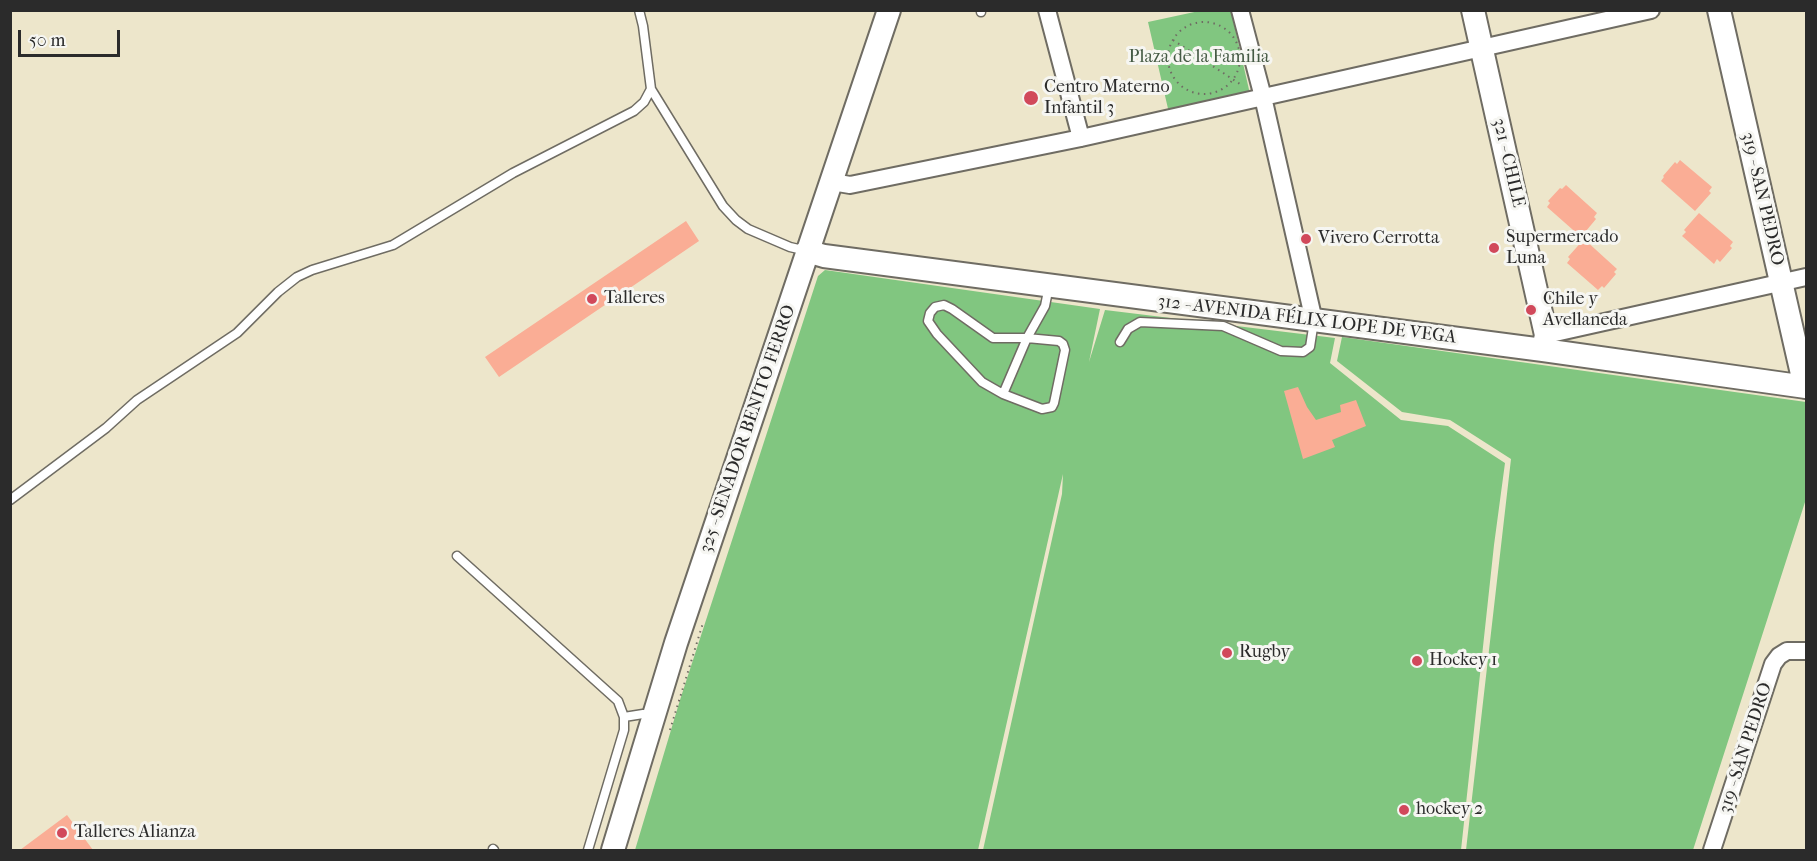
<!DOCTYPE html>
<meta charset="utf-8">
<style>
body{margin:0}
#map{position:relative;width:1817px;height:861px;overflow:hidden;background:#ede6cb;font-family:"IM FELL French Canon",serif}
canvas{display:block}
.frame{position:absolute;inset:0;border:12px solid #2b2b2b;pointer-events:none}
.scale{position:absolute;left:18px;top:30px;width:102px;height:27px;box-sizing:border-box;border:3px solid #2b2b2b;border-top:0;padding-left:8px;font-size:18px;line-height:21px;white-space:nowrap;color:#2b2b2b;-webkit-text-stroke:4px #f6f6f2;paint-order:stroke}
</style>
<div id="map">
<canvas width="1817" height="861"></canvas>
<div class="frame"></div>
<div class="scale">50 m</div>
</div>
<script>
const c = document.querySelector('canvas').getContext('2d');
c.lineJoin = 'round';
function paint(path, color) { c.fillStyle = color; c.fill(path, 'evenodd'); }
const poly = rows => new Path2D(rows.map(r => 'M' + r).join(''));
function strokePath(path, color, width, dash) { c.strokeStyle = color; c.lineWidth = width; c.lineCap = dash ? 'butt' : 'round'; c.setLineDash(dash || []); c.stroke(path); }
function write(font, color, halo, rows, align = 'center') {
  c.font = font + ' "IM FELL French Canon",serif'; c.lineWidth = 6; c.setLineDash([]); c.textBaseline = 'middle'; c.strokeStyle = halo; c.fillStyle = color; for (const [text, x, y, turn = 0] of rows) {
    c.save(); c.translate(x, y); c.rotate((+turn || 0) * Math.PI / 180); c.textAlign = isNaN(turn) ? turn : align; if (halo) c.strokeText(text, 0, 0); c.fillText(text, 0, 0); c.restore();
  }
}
paint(poly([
 [1199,11,1231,11,1250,94,1169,113,1148,22],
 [825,270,1100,309,1089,362,1105,310,1335,338,1330,363,1401,420,1448,426,1505,463,1494,545,1461,850,983,850,1062,494,1063,474,978,850,635,850,680,700,818,276],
 [1342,337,1806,402,1806,499,1693,850,1466,850,1511,459,1450,420,1402,412,1337,361]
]), '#81c680');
paint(poly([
 [1680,160,1712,187,1709,191,1711,193,1695,211,1661,181,1664,177,1663,176,1675,162,1677,164],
 [1566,185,1597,213,1594,217,1596,219,1581,237,1547,207,1550,203,1548,201,1560,188,1562,189],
 [1699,213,1733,242,1730,246,1732,248,1720,262,1717,259,1714,264,1682,236,1686,232,1684,230],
 [686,221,699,241,499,377,485,357],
 [1584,239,1617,269,1614,272,1616,274,1604,288,1602,286,1598,290,1567,263,1570,259,1568,257],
 [1298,387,1307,407,1316,420,1341,412,1340,405,1356,400,1366,426,1332,440,1335,447,1303,459,1284,391],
 [67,815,93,850,20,850]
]), '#faad95');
const lane = poly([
 [981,10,981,12],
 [651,89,723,206,736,220,748,229,790,247,807,251],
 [1120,342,1128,329,1140,322,1223,326,1281,351,1303,352,1310,347,1314,321],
 [1003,394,1042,409,1052,407,1054,403,1065,350,1063,344,1059,341,1027,338,993,338,952,309,944,305,935,307,930,313,928,321,937,334,982,382,1003,394,1027,338,1045,306,1049,286],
 [10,500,106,428,137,400,237,333,278,292,297,277,312,270,393,245,513,173,634,111,644,102,651,89,643,26,639,10],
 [457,556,618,701,624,717,643,714,653,716],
 [493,849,494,850],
 [588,850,624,730,624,717]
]);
const street = poly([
 [1047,10,1081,138],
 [1240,10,1263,97,1314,321],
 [832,182,850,185,1081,138,1651,10],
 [1546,335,1806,277],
 [1712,850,1773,664,1779,656,1787,651,1806,651]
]);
const secondary = poly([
 [1473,10,1546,335,1543,350],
 [1719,10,1805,387],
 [807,251,824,256,1543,350,1806,387],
 [613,850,676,643,889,10]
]);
strokePath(lane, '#6f6c63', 11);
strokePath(street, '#6f6c63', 20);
strokePath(secondary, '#6f6c63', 26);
strokePath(poly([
 '1168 58a36 36 0 1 1 72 0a36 36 0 1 1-72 0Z',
 [1173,40,1243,86],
 [670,730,703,623]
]), '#6f6c63', 2, [1.5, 4.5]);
strokePath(lane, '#fff', 8);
strokePath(street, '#fff', 16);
strokePath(secondary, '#fff', 22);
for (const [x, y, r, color] of [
 [1031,98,8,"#d1495b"],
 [1306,239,6,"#d1495b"],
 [1494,248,6,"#d1495b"],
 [592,299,6,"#d1495b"],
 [1531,310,6,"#d1495b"],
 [1227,653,6,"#d1495b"],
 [1417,661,6,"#d1495b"],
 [1404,810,6,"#d1495b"],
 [62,833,6,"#d1495b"]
]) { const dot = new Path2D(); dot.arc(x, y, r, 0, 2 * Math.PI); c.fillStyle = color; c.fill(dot); strokePath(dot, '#f6f6f2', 2); }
write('18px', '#455a44', '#f6f6f2', [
 ["Plaza de la Familia",1199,58]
]);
write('18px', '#2b2b2b', '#f6f6f2', [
 ["Centro Materno",1044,88],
 ["Infantil 3",1044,109],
 ["Supermercado",1506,238],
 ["Luna",1506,259],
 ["Vivero Cerrotta",1318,239],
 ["Talleres",604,299],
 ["Chile y",1543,300],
 ["Avellaneda",1543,321],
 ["Rugby",1239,653],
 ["Hockey 1",1429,661],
 ["hockey 2",1416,810],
 ["Talleres Alianza",74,833]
], 'left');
write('18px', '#2b2b2b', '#f6f6f2', [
 ["321 - CHILE",1508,163,77],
 ["319 - SAN PEDRO",1762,199,77],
 ["312 - AVENIDA FÉLIX LOPE DE VEGA",1307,320,7],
 ["325 - SENADOR BENITO FERRO",748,429,-71],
 ["319 - SAN PEDRO",1746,748,-72]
]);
</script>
